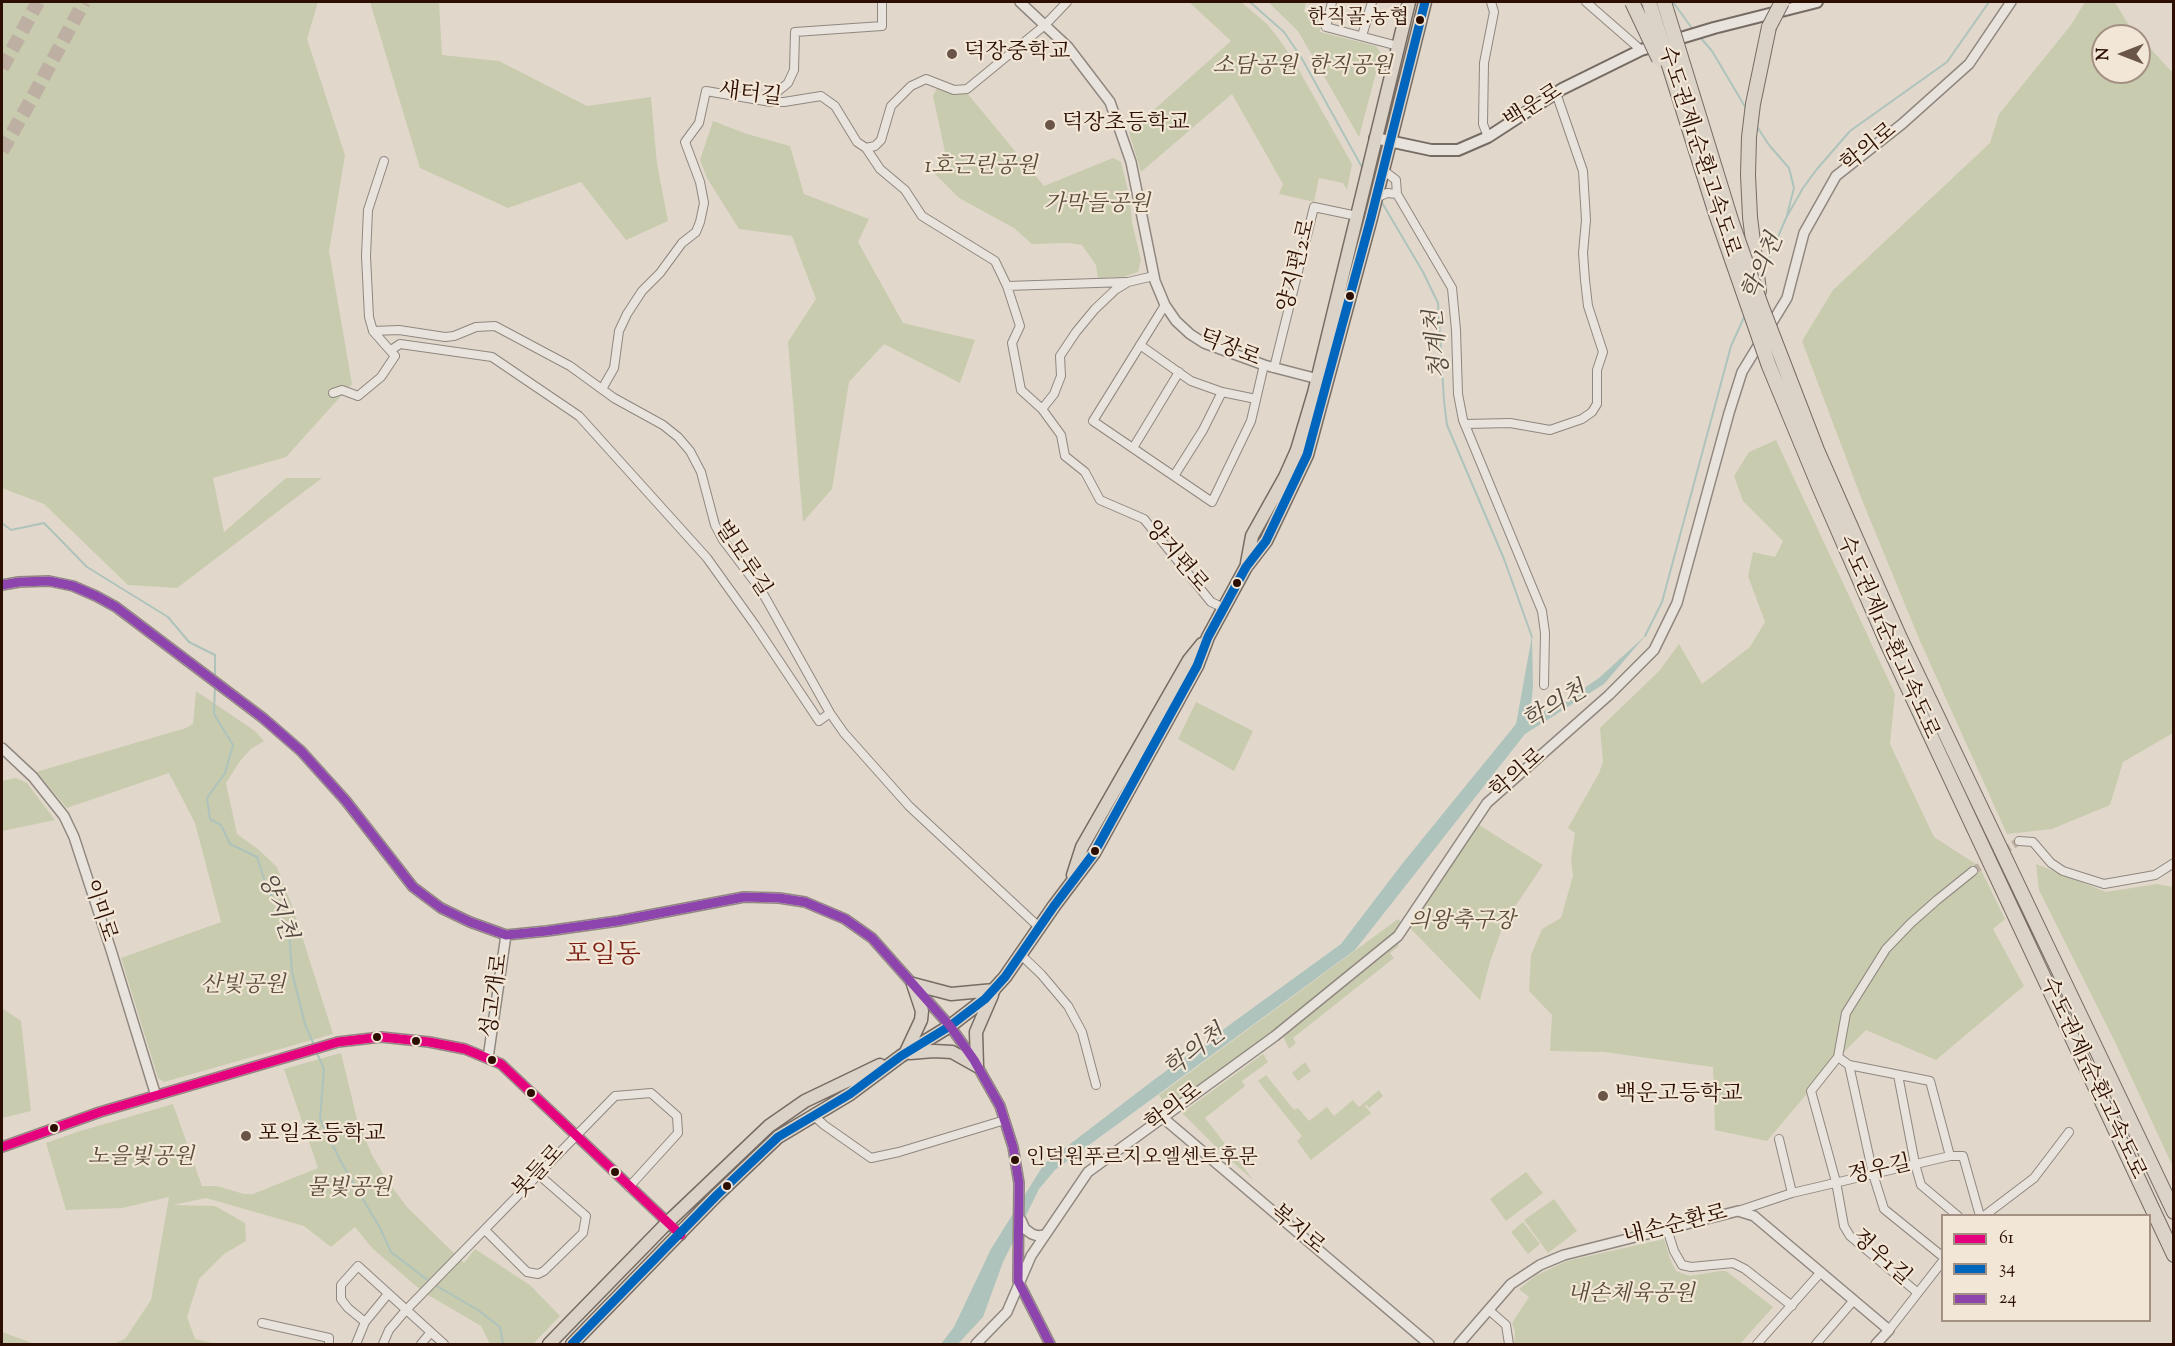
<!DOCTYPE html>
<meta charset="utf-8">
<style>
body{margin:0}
#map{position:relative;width:2175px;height:1346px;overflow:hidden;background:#e1d8cb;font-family:"Sorts Mill Goudy",serif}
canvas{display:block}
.frame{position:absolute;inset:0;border:3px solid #2c0e03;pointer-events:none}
.legend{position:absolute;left:1941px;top:1214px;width:210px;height:108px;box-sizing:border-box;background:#f2e7d7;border:2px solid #a39082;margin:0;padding:8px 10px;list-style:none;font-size:18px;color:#2c0e03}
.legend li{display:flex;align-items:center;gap:12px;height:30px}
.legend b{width:30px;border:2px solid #a39082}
.north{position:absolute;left:2091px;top:24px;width:60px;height:60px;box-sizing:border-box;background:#f2e7d7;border:2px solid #a39082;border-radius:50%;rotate:270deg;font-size:16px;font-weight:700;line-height:24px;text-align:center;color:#2c0e03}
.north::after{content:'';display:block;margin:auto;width:21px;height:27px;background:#6b5549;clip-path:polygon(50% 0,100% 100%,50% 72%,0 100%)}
</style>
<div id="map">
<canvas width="2175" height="1346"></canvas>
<div class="frame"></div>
<ul class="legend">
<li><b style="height:8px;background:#e5007d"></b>61</li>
<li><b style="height:8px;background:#0065bd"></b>34</li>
<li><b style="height:8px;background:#8e44ad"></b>24</li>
</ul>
<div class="north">N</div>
</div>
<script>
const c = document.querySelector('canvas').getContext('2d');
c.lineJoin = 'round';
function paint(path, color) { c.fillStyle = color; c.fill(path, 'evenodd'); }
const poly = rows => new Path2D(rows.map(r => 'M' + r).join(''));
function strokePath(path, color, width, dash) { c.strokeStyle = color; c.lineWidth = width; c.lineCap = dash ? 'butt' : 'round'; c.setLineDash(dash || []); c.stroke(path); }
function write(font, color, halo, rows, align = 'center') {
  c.font = font + ' "Sorts Mill Goudy","Noto Serif KR",serif'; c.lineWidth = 4.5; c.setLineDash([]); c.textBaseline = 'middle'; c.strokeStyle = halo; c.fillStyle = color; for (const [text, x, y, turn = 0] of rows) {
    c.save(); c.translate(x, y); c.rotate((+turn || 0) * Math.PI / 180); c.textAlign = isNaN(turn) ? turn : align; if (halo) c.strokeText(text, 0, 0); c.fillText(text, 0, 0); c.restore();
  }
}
paint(poly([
 [2,2,318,2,307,39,345,155,329,251,352,384,286,457,213,478,224,532,286,478,322,478,177,588,128,585,44,504,2,488],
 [370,2,439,2,442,55,499,61,587,106,651,97,657,164,668,221,626,240,581,182,508,208,420,168],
 [1189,2,1241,2,1267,24,1279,39,1292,58,1352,164,1347,190,1343,183,1319,178,1314,202,1279,194,1283,184,1232,94,1141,172,1129,132,1231,41],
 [1268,2,1306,2,1304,12,1323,17,1320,32,1376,46,1381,54,1359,137,1298,31],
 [2085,2,2115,2,2128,24,2139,36,2103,36,2103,72,2139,72,2139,36,2171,71,2173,70,2173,733,2123,762,2110,805,2052,829,2007,834,1920,641,1862,500,1802,341,1833,290,1990,143,1999,114,2071,25],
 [938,86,953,93,967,93,1044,186,1113,158,1121,162,1130,199,1132,223,1141,260,1138,272,1123,277,1098,278,1096,265,1082,245,1068,243,1032,244,1014,228,959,198,934,173,945,152,933,96],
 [713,121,747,134,790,146,804,194,869,219,858,242,903,323,975,340,960,383,884,344,849,382,832,489,803,522,788,342,816,299,792,236,739,229,707,178,700,160],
 [1776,440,1895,694,1890,744,1934,837,1979,866,2005,919,1993,929,2024,986,1936,1060,1866,1030,1833,1063,1767,1141,1715,1130,1713,1067,1604,1052,1550,1051,1552,1015,1529,991,1531,955,1542,929,1561,918,1573,876,1571,860,1575,833,1568,828,1599,773,1603,762,1600,728,1659,671,1679,644,1702,684,1750,647,1765,622,1748,576,1753,552,1775,557,1783,541,1743,501,1734,476,1749,452],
 [196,691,255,731,264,741,251,749,240,761,226,783,237,834,259,850,277,867,294,911,333,1034,164,1082,158,1078,121,958,221,922,195,823,169,773,67,808,36,772,186,728,193,724],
 [1196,702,1253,731,1234,771,1178,739],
 [16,778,27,783,55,820,2,831,2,781],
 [1479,825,1543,865,1504,923,1490,962,1480,1000,1410,928],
 [2036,864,2106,892,2157,884,2173,887,2173,1167,2115,1042,2039,890],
 [1398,919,1404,925,1401,929,1273,1034,1168,1109,1159,1095],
 [1398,944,1399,946,1390,953,1394,958,1293,1038,1296,1043,1289,1049,1283,1036],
 [2,1008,21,1021,31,1111,2,1118],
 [341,1053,357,1119,372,1155,388,1182,408,1208,464,1263,475,1249,530,1285,560,1316,533,1344,490,1344,481,1326,423,1292,372,1248,355,1227,331,1247,304,1226,206,1198,173,1205,215,1206,245,1223,246,1241,224,1254,199,1279,187,1317,195,1339,216,1344,113,1344,125,1339,151,1300,169,1197,122,1208,66,1210,46,1143,77,1132,173,1104,202,1186,217,1186,244,1194,253,1194,318,1168,284,1069],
 [1263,1054,1268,1062,1242,1081,1245,1086,1205,1118,1254,1181,1218,1149,1182,1113],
 [1305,1062,1311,1071,1298,1081,1292,1073],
 [1266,1075,1294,1110,1298,1108,1309,1121,1327,1107,1334,1116,1353,1100,1359,1107,1379,1090,1383,1096,1369,1108,1366,1104,1365,1106,1371,1113,1311,1160,1297,1141,1302,1136,1258,1081],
 [1526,1172,1543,1193,1506,1221,1490,1199],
 [1554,1199,1577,1231,1548,1253,1524,1220],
 [1523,1222,1540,1244,1528,1254,1511,1232],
 [1664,1239,1670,1259,1676,1271,1690,1276,1720,1271,1726,1271,1773,1307,1740,1344,1514,1344,1515,1332,1512,1323,1529,1297,1519,1289,1535,1276,1567,1261],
 [2,1331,2,1332,35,1344,2,1344]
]), '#c8cbae');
paint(poly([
 [1646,635,1604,684,1525,734,1355,950,1055,1170,1039,1189,1003,1262,983,1317,958,1344,941,1344,954,1327,991,1249,1044,1164,1155,1079,1341,944,1402,864,1516,724,1532,636,1533,686,1530,716,1556,707,1599,678]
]), '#aec3bc');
strokePath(poly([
 [1250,2,1284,32,1301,57,1363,169],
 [1673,2,1694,31],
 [1700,37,1712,51,1747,110],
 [1756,125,1769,145,1789,168,1794,188,1787,215],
 [1381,201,1423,272,1438,303,1444,401,1447,425,1504,559,1532,637],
 [1763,272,1786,218,1803,188,1817,169,1850,131,1947,62,1989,2],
 [2,523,11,530,44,523,87,567,168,617,189,642,215,655,215,676],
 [1645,636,1662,602,1731,346,1746,313],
 [215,685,214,714,233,745,225,773,207,798,210,819,221,825,230,844,257,857,265,882,289,932,292,972,305,1024,314,1045],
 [316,1051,324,1069,320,1119,341,1162,380,1228,391,1252,430,1282],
 [435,1285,478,1310,500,1327,503,1344]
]), '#aec3bc', 2);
strokePath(poly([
 [1973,871,2019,841]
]), '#bdb0a3', 8, [8, 4]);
strokePath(poly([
 [2,68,38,2],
 [2,151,31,100,84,2]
]), '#bdb0a3', 14, [14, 7]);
const minor = poly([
 [1332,2,1326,27,1398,46],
 [1586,2,1641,50],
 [1362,36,1372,2],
 [771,102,771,97,788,83,794,70,795,32,882,26,882,2],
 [1488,137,1483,124,1484,63,1494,12,1491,2],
 [866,148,880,169,905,190,922,216,995,261,1007,286,1126,282],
 [1383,170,1396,180,1397,194,1452,288,1456,330,1458,394,1463,420,1542,611,1545,633,1544,685],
 [1376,198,1387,193,1397,194],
 [1154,276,1128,282,1115,290,1095,309,1076,332,1060,356,1061,376,1054,394,1042,409,1061,435,1065,456,1085,472,1100,500,1144,519,1211,602,1224,608],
 [1007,286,1020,326,1012,343,1021,390,1042,409],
 [1165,305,1093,421,1212,502,1251,421,1264,365],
 [373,331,399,330,445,337,454,336,476,327,495,326,570,366,614,398,663,425,678,437,690,451,701,472,715,525,723,540,761,590,830,713,844,733,909,806,1040,928],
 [1140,345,1191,381,1222,392,1256,399],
 [391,350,400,344,492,357,579,416,707,558,755,625,819,721,830,713],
 [1274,368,1314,207,1357,216],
 [602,389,614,368,619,331,627,314,642,291,660,273,682,243,696,232,700,222,704,203,700,182,685,142,699,123,706,91,771,102,784,102,821,96,835,106,857,142,866,148,875,146,881,140,891,106,911,86,926,79,954,90,967,89,1045,25,1067,2],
 [333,393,342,390,358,396,381,377,395,356,373,331,369,317,366,256,368,210,384,161],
 [1465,424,1510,423,1550,430,1582,419,1592,412,1597,404,1597,370,1603,352,1588,306,1585,280,1583,253,1586,220,1583,171,1556,93],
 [1133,448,1179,372],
 [1174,476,1203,430,1222,392],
 [2019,841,2033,842,2051,863,2063,871,2104,884,2155,875,2174,863],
 [1021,955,1041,974,1068,1006,1082,1032,1096,1085],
 [1838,1057,1811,1091,1836,1182,1844,1226,1850,1236,1918,1293],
 [1838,1057,1846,1013,1886,949,1911,923,1937,900,1973,871],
 [1838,1057,1849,1065,1873,1174,1884,1209,1942,1256],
 [1849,1065,1930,1081,1950,1156],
 [1898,1075,1915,1164,1921,1185,1958,1216],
 [813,1115,824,1125,871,1158,899,1152,1005,1120],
 [1779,1139,1792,1193],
 [1738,1211,1792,1193,1950,1156,1963,1156,1980,1216],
 [1984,1216,2034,1178,2069,1132],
 [1667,1229,1674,1251,1682,1265,1691,1267,1733,1263,1745,1269,1792,1306],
 [485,1230,527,1272,538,1274,544,1271,583,1233,586,1216,539,1175],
 [1490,1311,1506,1325,1509,1344],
 [365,1322,348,1308,341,1299,341,1285,358,1266,444,1344],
 [262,1323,329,1338,329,1344],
 [1889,1330,1942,1262],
 [356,1344,365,1322,388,1294],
 [383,1344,389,1330,406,1310,615,1096,651,1093,677,1116,678,1133,629,1187],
 [421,1344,431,1332],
 [1757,1344,1821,1272],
 [1816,1344,1854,1300]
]);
const tertiary = poly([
 [1020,2,1068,47,1110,102,1131,162,1155,281,1165,305,1176,321,1190,334,1204,343,1264,365,1322,380],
 [2,585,19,582,49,581,73,586,96,596,116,607,263,718,301,751,346,801,413,887,441,908,470,922,506,935,547,931,618,921,744,897,779,898,805,902,845,919,872,938,950,1026,974,1060,1000,1106,1013,1147,1019,1183,1018,1281,1050,1344],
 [2,748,33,777,64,816,74,837,111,950,156,1096],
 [488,1058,506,935],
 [1162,1117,1429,1344],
 [2,1147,100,1112,338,1042,381,1037,429,1042,465,1049,501,1064,681,1235],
 [1021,1220,1025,1229,1032,1234,1038,1236,1044,1235],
 [976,1344,1007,1312,1031,1256,1088,1172,1275,1036,1398,936,1487,803,1609,695,1654,650,1677,603,1729,413,1742,372,1787,298,1804,233,1836,176,1902,124,1969,64,2011,2],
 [1459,1344,1511,1284,1540,1265,1564,1255,1738,1211,1754,1216,1889,1330,1876,1344]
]);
const secondary = poly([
 [1375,138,1431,150,1458,150,1488,137,1562,89,1641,50,1714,28,1817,2]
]);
const primary = poly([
 [1247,563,1252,536,1285,477,1297,450,1314,393,1409,2],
 [1073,875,1082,847,1189,660,1202,644],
 [913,984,951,994,994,990],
 [906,1052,921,1020,922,1011,913,984],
 [910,1053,934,1051,952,1052,977,1066],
 [977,1066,976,1032,992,995],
 [549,1344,667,1223,769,1126,805,1101,880,1065],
 [572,1344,717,1195,778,1137,850,1094,901,1056,950,1026,985,999,1005,977,1054,906,1094,853,1197,666,1208,637,1246,567,1266,541,1307,455,1371,218,1425,2]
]);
const motorway = poly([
 [1759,291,1750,217,1748,175,1749,137,1753,104,1769,27],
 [1900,638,2174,1212],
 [1888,645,2174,1255]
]);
strokePath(minor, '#90877f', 10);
strokePath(tertiary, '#90877f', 12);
strokePath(secondary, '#766c64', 14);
strokePath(primary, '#766c64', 15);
strokePath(motorway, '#766c64', 16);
strokePath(minor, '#e8e3dd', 8);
strokePath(tertiary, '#e8e3dd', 9);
strokePath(secondary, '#e8e3dd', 10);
strokePath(primary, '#dbd3c8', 12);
strokePath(motorway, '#dbd3c8', 14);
const motorwayBridge = poly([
 [1632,2,1659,59],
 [1649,2,1716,214,1769,366,1820,489,1888,645],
 [1664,2,1732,223,1761,305,1817,450,1900,638],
 [1769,27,1782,2]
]);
strokePath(motorwayBridge, '#766c64', 16, []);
strokePath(motorwayBridge, '#dbd3c8', 14);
strokePath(poly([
 [2,1147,100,1112,338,1042,381,1037,429,1042,465,1049,501,1064,681,1235]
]), '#e5007d', 9);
strokePath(poly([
 [572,1344,717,1195,778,1137,850,1094,901,1056,950,1026,985,999,1005,977,1054,906,1094,853,1197,666,1208,637,1246,567,1266,541,1307,455,1371,218,1425,2]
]), '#0065bd', 9);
strokePath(poly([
 [2,585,19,582,49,581,73,586,96,596,116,607,263,718,301,751,346,801,413,887,441,908,470,922,506,935,547,931,618,921,744,897,779,898,805,902,845,919,872,938,950,1026,974,1060,1000,1106,1013,1147,1019,1183,1018,1281,1050,1344]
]), '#8e44ad', 9);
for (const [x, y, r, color] of [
 [1420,20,5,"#2c0e03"],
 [952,54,6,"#6b5549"],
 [1050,125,6,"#6b5549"],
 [1350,296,5,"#2c0e03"],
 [1237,583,5,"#2c0e03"],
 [1095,851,5,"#2c0e03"],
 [377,1037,5,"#2c0e03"],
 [416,1041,5,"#2c0e03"],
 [492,1060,5,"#2c0e03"],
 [531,1093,5,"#2c0e03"],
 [1603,1096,6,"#6b5549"],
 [54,1128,5,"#2c0e03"],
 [246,1136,6,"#6b5549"],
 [1015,1160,5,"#2c0e03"],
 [615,1172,5,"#2c0e03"],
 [727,1186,5,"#2c0e03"]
]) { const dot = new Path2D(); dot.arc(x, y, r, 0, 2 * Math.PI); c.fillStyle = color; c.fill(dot); strokePath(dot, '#f2e7d7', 2); }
write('20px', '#2c0e03', '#f2e7d7', [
 ["한직골.농협",1409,20],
 ["인덕원푸르지오엘센트후문",1026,1160,"left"]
], 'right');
write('22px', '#2c0e03', '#f2e7d7', [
 ["덕장중학교",964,54],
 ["덕장초등학교",1062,125],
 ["백운고등학교",1615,1096],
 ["포일초등학교",258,1136]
], 'left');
write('italic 22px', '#5b4c36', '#f2e7d7', [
 ["소담공원",1255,68],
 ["한직공원",1350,68],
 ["1호근린공원",981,168],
 ["가막들공원",1097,206],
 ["의왕축구장",1462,923],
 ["산빛공원",243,987],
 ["노을빛공원",141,1159],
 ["물빛공원",349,1190],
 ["내손체육공원",1631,1296]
]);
write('22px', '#2c0e03', '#f2e7d7', [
 ["새터길",750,96,7],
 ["백운로",1534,108,-32],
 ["학의로",1870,149,-39],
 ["수도권제1순환고속도로",1697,152,72],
 ["양지편2로",1299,266,-76],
 ["덕장로",1229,350,22],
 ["양지편로",1175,558,50],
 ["벌모루길",741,560,57],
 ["수도권제1순환고속도로",1886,638,66],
 ["학의로",1519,775,-41],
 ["이미로",98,911,72],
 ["성고개로",497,996,-82],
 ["수도권제1순환고속도로",2091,1079,65],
 ["학의로",1175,1109,-37],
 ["정우길",1880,1172,-13],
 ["봇들로",540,1173,-47],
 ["내손순환로",1676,1227,-14],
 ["복지로",1296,1231,40],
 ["정우1길",1880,1259,42]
]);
write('italic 24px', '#524a41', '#f2e7d7', [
 ["학의천",1765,268,-67],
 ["청계천",1440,344,-96],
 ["학의천",1556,708,-31],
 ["양지천",275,907,70],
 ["학의천",1196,1053,-37]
]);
write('26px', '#7a1f14', '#f2e7d7', [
 ["포일동",603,958]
]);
</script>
